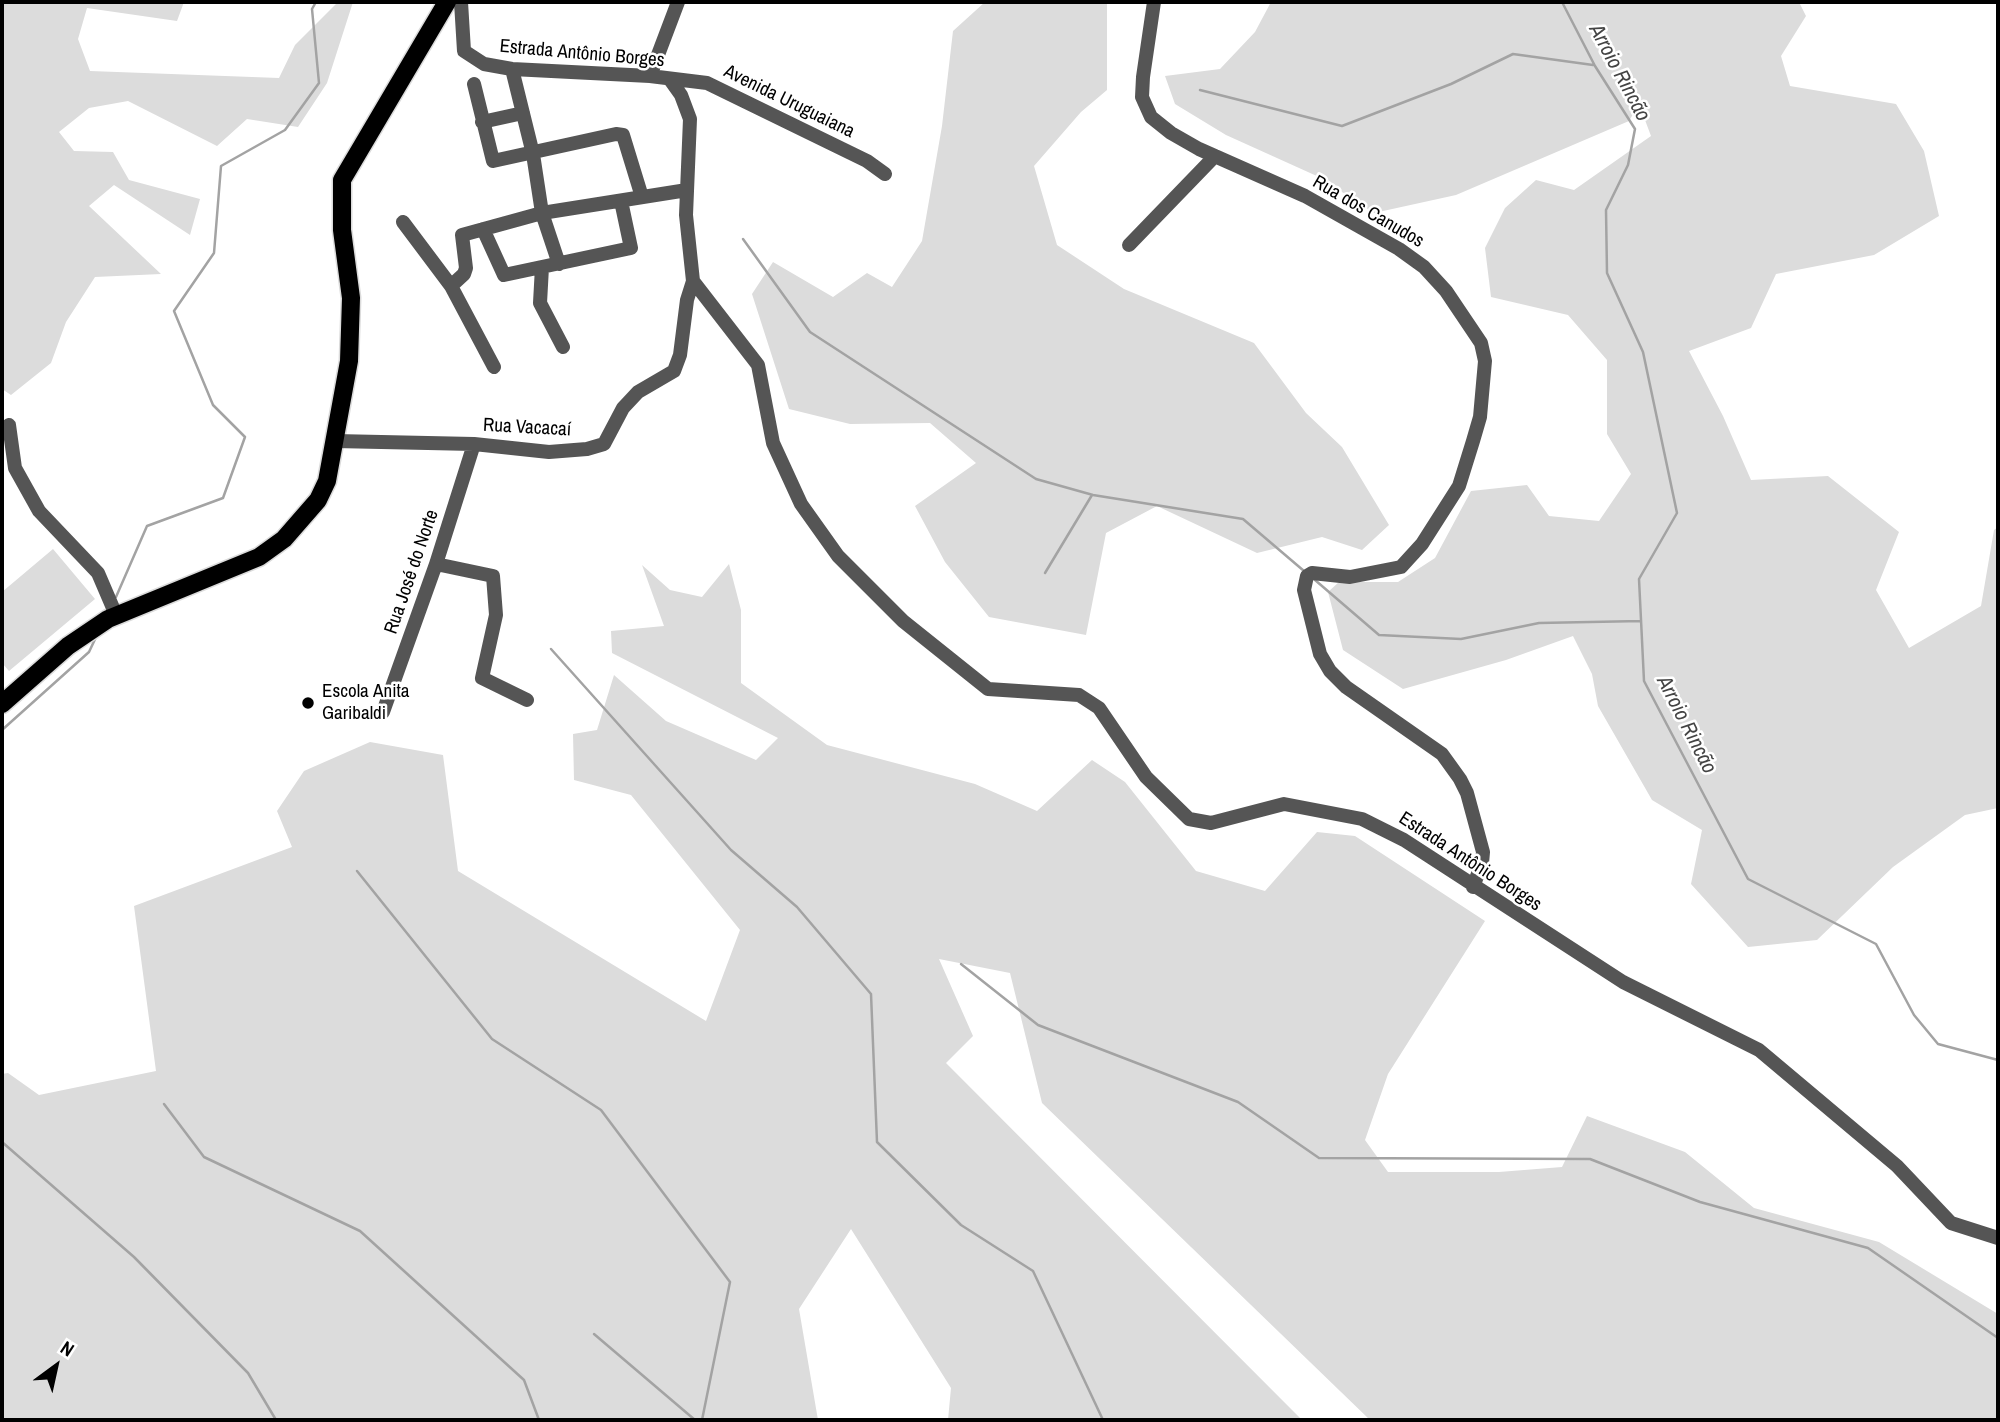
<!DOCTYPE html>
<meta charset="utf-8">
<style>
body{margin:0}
#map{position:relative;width:2000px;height:1422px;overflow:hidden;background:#fff;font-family:"Archivo Narrow",sans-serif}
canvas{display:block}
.frame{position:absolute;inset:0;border:4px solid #000;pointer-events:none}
.north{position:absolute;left:21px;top:1331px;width:70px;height:70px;-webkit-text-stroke:5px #fff;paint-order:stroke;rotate:33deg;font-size:19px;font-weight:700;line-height:28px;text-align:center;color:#000}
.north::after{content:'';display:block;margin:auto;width:24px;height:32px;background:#000;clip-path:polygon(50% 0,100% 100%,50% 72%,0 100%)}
</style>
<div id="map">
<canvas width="2000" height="1422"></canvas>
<div class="frame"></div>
<div class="north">N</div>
</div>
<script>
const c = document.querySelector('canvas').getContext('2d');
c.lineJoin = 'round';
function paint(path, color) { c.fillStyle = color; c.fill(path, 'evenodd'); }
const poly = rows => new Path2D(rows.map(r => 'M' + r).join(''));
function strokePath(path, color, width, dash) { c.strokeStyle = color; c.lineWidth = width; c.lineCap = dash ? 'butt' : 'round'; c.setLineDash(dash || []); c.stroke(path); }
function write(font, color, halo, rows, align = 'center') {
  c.font = font + ' "Archivo Narrow",sans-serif'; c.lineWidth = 5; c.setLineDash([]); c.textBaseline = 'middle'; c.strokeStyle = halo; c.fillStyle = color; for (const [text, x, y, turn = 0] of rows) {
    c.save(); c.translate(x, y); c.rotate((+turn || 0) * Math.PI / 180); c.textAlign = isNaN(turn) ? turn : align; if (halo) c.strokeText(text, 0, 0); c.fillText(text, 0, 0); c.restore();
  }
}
paint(poly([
 [2,2,184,2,177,21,87,8,78,39,90,71,279,78,295,45,338,2,353,2,327,83,298,127,247,119,217,146,128,101,89,108,59,132,74,151,113,152,129,180,200,199,190,235,114,185,89,206,161,274,95,277,66,322,51,363,11,395,2,389],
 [985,2,1107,2,1107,90,1081,112,1034,166,1057,245,1124,289,1254,343,1306,413,1342,447,1389,525,1362,550,1322,537,1257,553,1157,506,1106,533,1086,635,989,617,945,562,915,506,976,463,930,423,850,424,789,409,752,294,773,262,833,297,867,273,892,287,922,241,942,126,953,31],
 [1271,2,1799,2,1806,16,1781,56,1790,86,1896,104,1924,151,1939,216,1874,255,1776,274,1751,328,1689,351,1723,416,1751,480,1828,476,1899,532,1876,590,1909,648,1981,606,1994,530,1998,527,1998,808,1965,815,1893,867,1817,940,1748,947,1691,884,1702,830,1652,800,1598,706,1592,674,1573,636,1506,660,1403,689,1343,650,1328,592,1339,582,1398,582,1435,558,1471,491,1527,485,1549,516,1599,521,1631,474,1607,434,1607,360,1568,315,1491,297,1485,248,1505,208,1536,180,1574,190,1651,136,1639,104,1629,121,1456,195,1374,213,1319,177,1226,135,1175,104,1165,76,1220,69,1255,32],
 [53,549,95,599,9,671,2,663,2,592],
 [729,564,741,610,741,683,827,745,975,784,1037,811,1092,760,1125,782,1196,871,1265,891,1317,832,1355,836,1485,921,1388,1074,1365,1140,1388,1172,1499,1172,1562,1167,1587,1116,1685,1152,1754,1208,1879,1242,1998,1314,1998,1420,1370,1420,1042,1103,1010,973,939,959,973,1036,946,1063,1302,1420,948,1420,951,1388,851,1229,799,1309,818,1420,2,1420,2,1074,8,1073,39,1095,156,1071,134,906,292,847,277,811,304,771,370,742,443,755,458,871,706,1021,740,930,631,795,574,780,573,734,597,730,614,675,666,721,756,760,778,738,612,653,611,631,664,626,642,565,670,590,702,597]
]), '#dcdcdc');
strokePath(poly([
 [1562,2,1595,66,1635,129,1628,165,1606,210,1607,273,1643,352,1677,513,1639,579,1644,681,1748,879,1876,944,1914,1015,1938,1044,1998,1060],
 [1200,90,1342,126,1451,84,1513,54,1593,65],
 [743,239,810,332,1036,479,1093,495,1243,519,1304,571],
 [1045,573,1092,495],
 [1315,580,1379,635,1461,639,1539,623,1641,621],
 [116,597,147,526,223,498,245,437,213,405,174,311,214,253,221,166,285,130,319,83,312,9,316,2],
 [551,649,731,850,797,907,871,994,877,1142,961,1225,1033,1271,1103,1420],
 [2,730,89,652,97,635],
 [357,871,492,1039,601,1110,730,1282,702,1420],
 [961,964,1038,1025,1238,1102,1319,1158,1590,1159,1700,1202,1868,1248,1998,1338],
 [164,1104,204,1157,360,1231,524,1380,539,1420],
 [2,1142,134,1257,248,1373,276,1420],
 [594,1334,695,1420]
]), '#a3a3a3', 2.5);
const major = poly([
 [2,704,68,646,108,619,259,557,284,539,318,500,327,481,349,361,351,298,342,230,342,180,447,2]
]);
strokePath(major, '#dbdbdb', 21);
strokePath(poly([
 [461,2,464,51,484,64,512,69,650,76,707,83,867,161,885,174],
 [1154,2,1143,77,1142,97,1151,117,1171,133,1199,149,1305,196,1399,249,1424,267,1446,291,1481,343,1485,361,1480,417,1473,441,1459,486,1422,544,1401,567,1350,577,1312,573,1307,576,1304,590,1320,654,1330,671,1346,687,1442,754,1460,779,1467,793,1483,852,1482,863,1473,887],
 [512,69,533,154,542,213,559,264],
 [650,76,678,2],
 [671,81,681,95,690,119,686,215,693,281,758,365,773,443,801,504,838,556,903,621,988,689,1079,695,1099,708,1146,777,1189,819,1211,823,1284,804,1362,819,1404,840,1623,982,1759,1050,1897,1166,1951,1223,1998,1238],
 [474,84,493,161,616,134,623,135,642,197],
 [482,122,523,113],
 [403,222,451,286,494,367],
 [483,229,504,275,631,248,621,201],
 [1129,245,1215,156],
 [542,267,540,303,563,347],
 [451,286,464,274,466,268,462,235,542,213,687,190],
 [9,425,15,468,39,511,98,573,116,615],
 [335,441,474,444,549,452,587,449,604,444,623,408,638,392,674,371,680,355,687,300,693,281],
 [436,564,493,576,496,615,482,678,527,700],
 [383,712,436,564,474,444]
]), '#555', 14);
strokePath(major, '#000', 18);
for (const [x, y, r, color] of [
 [308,703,7,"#000"]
]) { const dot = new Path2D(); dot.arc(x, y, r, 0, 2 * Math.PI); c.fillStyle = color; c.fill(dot); strokePath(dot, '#fff', 2.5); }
write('19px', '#000', '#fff', [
 ["Estrada Antônio Borges",582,54,5],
 ["Avenida Uruguaiana",789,102,26],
 ["Rua dos Canudos",1368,212,30],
 ["Rua Vacacaí",527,428,3],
 ["Rua José do Norte",412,572,-71],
 ["Estrada Antônio Borges",1470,862,33]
]);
write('19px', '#000', '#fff', [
 ["Escola Anita",322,692],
 ["Garibaldi",322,714]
], 'left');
write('italic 21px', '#444', '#fff', [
 ["Arroio Rincão",1619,73,62],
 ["Arroio Rincão",1686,725,63]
]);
</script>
